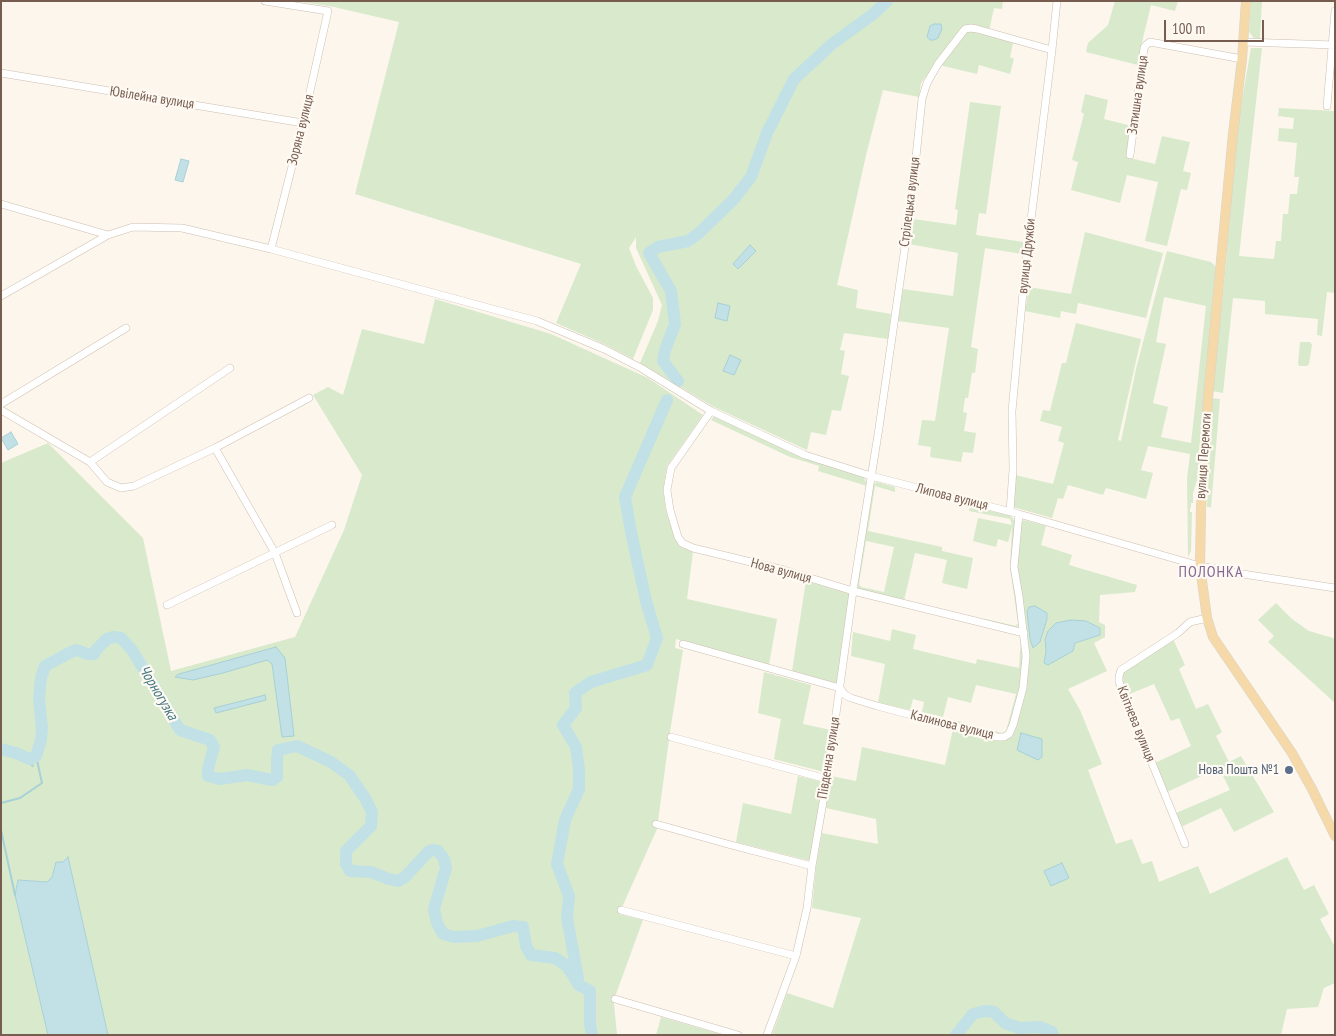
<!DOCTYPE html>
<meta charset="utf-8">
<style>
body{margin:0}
#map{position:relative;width:1336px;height:1036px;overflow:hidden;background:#fcf6ed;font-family:"PT Sans Narrow",sans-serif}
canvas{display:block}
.frame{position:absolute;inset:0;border:2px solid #775d4f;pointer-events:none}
.scale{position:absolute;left:1164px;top:20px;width:100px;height:22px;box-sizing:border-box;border:2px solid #775d4f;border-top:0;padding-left:6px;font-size:15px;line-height:18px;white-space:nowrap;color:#775d4f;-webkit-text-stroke:4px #fefaf3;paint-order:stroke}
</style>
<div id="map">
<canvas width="1336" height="1036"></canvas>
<div class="frame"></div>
<div class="scale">100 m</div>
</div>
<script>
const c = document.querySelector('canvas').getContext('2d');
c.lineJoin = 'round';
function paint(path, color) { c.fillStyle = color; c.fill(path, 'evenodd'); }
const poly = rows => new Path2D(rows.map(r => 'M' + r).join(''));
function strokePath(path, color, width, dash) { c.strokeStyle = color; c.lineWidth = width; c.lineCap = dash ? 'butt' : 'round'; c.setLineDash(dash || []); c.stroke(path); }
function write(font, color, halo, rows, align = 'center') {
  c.font = font + ' "PT Sans Narrow",sans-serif'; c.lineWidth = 4.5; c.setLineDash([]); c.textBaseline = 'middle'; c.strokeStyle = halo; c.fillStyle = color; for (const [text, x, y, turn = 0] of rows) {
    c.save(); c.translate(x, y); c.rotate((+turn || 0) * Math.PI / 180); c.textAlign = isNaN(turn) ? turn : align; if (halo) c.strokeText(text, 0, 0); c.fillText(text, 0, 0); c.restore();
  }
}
paint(poly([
 [296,1,1003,1,1002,9,994,8,989,31,971,26,937,62,921,83,919,97,883,90,867,151,837,285,858,290,856,308,891,314,888,339,844,333,840,350,845,351,841,374,849,376,841,411,832,410,826,435,811,432,807,450,714,407,640,363,658,321,662,305,636,248,636,237,629,248,636,266,653,298,653,310,633,359,604,344,556,323,581,264,355,194,399,22,334,7],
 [1115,1,1178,1,1175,11,1151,5,1143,38,1138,65,1086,52,1088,43,1108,25],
 [1251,1,1262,1,1260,39,1254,38,1249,32],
 [971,30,1047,51,1047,52,1013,43,1010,57,1014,59,1010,74,979,65,977,74,939,65,963,34],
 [1251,48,1262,48,1239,256,1274,259,1276,241,1281,241,1283,214,1288,214,1290,194,1297,194,1299,177,1294,177,1297,143,1278,141,1279,128,1293,129,1294,118,1278,116,1279,108,1335,111,1335,293,1327,292,1322,336,1317,335,1318,319,1265,314,1265,301,1233,298,1223,393,1212,391,1226,264,1236,135],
 [1085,94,1108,100,1104,119,1128,125,1130,130,1126,157,1155,164,1162,136,1190,142,1183,171,1191,173,1187,190,1181,189,1167,246,1145,241,1158,182,1127,175,1120,203,1071,190,1078,162,1072,160,1084,114,1081,112],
 [970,102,1001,106,986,214,979,213,976,235,1024,242,1022,254,985,248,971,347,978,349,975,373,972,373,968,398,965,398,963,412,967,413,964,431,976,433,973,453,963,452,961,462,930,457,931,447,918,445,922,420,935,421,949,328,898,321,903,289,953,296,958,253,909,244,913,219,956,225,958,210,955,209],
 [1085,232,1163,253,1146,318,1078,303,1076,314,1061,311,1060,318,1025,311,1029,287,1071,294],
 [1167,251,1211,262,1215,266,1216,272,1199,468,1198,477,1193,493,1193,503,1191,503,1191,507,1190,508,1190,512,1192,512,1191,551,1188,557,1187,479,1190,454,1148,446,1141,470,1153,473,1146,499,1106,488,1103,495,1068,485,1063,499,1058,498,1052,518,1013,507,1015,475,1053,484,1064,443,1058,441,1062,427,1040,421,1043,410,1050,411,1062,363,1066,363,1076,323,1141,339,1118,440,1121,441,1136,369],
 [1164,297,1206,306,1191,443,1161,437,1168,407,1153,403,1166,344,1156,342],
 [435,299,551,334,648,378,703,415,667,466,663,490,666,512,675,539,680,547,693,552,687,599,777,619,769,665,676,639,675,648,683,650,670,732,658,821,657,829,619,914,643,920,616,994,614,1004,617,1035,108,1035,68,858,63,862,56,863,52,877,47,882,18,880,15,895,48,1035,1,1035,1,751,9,752,22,758,33,766,30,756,13,748,1,747,1,463,48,443,143,538,171,671,295,637,344,530,362,475,313,395,328,387,343,395,362,329,424,344],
 [1300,342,1310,342,1312,345,1309,364,1307,366,1299,366,1298,364],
 [1211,398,1220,399,1211,507,1207,507],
 [714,416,864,477,867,486,818,471,819,466,790,457,711,420],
 [877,482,895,487,895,492,875,486,868,531,942,547,942,551,973,558,967,589,942,583,947,560,915,553,904,601,859,590,857,588,872,485],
 [866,541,894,547,884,592,861,587,859,584],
 [970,507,1006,514,1011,516,1015,522,1020,623,1017,627,1013,628,985,621,985,619,1016,626,1018,623,1010,568,1012,527,1008,542,998,539,996,547,973,541,978,518,1012,525,1010,519,969,511],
 [1024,520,1046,526,1041,545,1072,555,1069,565,1137,585,1135,592,1100,595,1099,622,1105,625,1105,637,1094,643,1107,671,1068,689,1080,710,1102,764,1088,770,1116,844,1132,839,1142,864,1152,861,1159,882,1198,866,1210,894,1287,857,1304,890,1314,885,1329,914,1320,919,1335,947,1335,983,1324,988,1318,1007,1287,1009,1281,1035,772,1035,787,993,833,1008,861,918,812,908,816,867,822,833,878,844,876,819,826,808,831,776,856,781,862,747,945,765,953,729,1010,735,1028,656,1016,567,1020,523],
 [1030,607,1047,619,1044,626,1030,639,1027,611],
 [1100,635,1075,643,1044,663,1046,651],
 [806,581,850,594,838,684,792,671],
 [1276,603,1292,619,1309,631,1333,638,1335,640,1335,703,1268,642,1274,636,1258,620],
 [892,629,916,635,913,649,976,664,977,659,1019,668,1021,637,1024,656,1021,687,1008,732,1003,735,953,723,954,720,1002,733,1006,731,1016,694,976,685,971,703,948,697,943,717,922,712,924,702,913,699,910,710,878,703,885,664,851,656,853,632,890,641],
 [1173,639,1185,665,1179,669,1196,709,1208,704,1222,732,1216,736,1229,762,1241,756,1274,812,1234,832,1221,808,1181,827,1176,813,1230,790,1219,768,1167,792,1155,763,1191,746,1179,718,1171,721,1154,684,1127,695,1122,682,1122,677,1124,672],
 [764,672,811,685,803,724,831,730,824,772,774,759,781,719,758,713],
 [798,776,823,782,810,861,736,842,743,803,791,814],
 [661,1017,723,1035,656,1035]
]), '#d8eacb');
const water = poly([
 [934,24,941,24,942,29,938,38,934,40,930,40,927,37,930,26,934,24],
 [181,159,189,161,183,182,175,180,181,159],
 [750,245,756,251,738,269,733,264,750,245],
 [718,303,730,306,727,321,715,318,718,303],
 [730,355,741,360,734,375,723,371,730,355],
 [11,432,18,444,8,450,1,438,11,432],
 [1035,606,1047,613,1047,619,1040,642,1033,648,1030,639,1027,611,1029,607,1035,606],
 [1071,620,1086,621,1100,628,1100,635,1075,643,1073,651,1048,665,1044,663,1046,651,1045,639,1048,631,1056,623,1071,620],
 [276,647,285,658,294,736,282,737,272,664,267,660,223,673,193,680,175,677,179,674,276,647],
 [265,695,266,700,216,713,214,708,265,695],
 [1021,733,1042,739,1042,757,1038,760,1017,750,1021,733],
 [1,747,19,750,30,756,33,756,33,767,22,757,9,752,1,751,1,747],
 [68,857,108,1035,48,1035,15,895,18,880,47,882,52,877,56,862,63,862,68,857],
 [1062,863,1069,878,1051,886,1044,871,1062,863]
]);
paint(water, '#c1e1e6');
strokePath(water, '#a8d0d7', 1);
strokePath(poly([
 [1,803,20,798,42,783,36,756],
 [1,830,15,895]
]), '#a8d0d7', 2);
strokePath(poly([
 [678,381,663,361,665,350,675,324,671,291,649,253,658,247,688,241,699,233,733,200,751,177,767,133,794,79,832,44,872,15,887,1],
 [1,749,16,753,29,759,36,756,41,740,42,729,39,698,41,678,45,666,71,652,77,650,87,654,94,654,96,650,107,639,113,637,121,638,132,650,180,730,210,740,214,747,208,769,208,776,220,779,247,775,272,780,277,777,277,759,278,750,297,746,331,762,349,775,365,798,372,812,371,826,346,851,346,864,350,871,371,872,389,879,398,881,405,877,429,851,433,850,438,851,444,859,446,868,434,909,437,923,443,934,454,937,477,936,513,926,523,927,526,946,531,955,555,958,567,966,579,985,590,991,590,1024,592,1035],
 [578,978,567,918,569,896,557,864,565,820,579,789,579,770,576,747,563,725,576,708,575,693,591,682,647,665,657,638,646,601,631,532,625,497,667,400],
 [956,1035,973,1014,985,1011,994,1012,1005,1023,1019,1028,1040,1027,1052,1032,1053,1035]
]), '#c1e1e6', 12);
const minor = poly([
 [265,1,328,11,303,123,271,249],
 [1244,42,1335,45],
 [1,73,303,123],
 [1327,106,1335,11],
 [1130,155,1144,48,1146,45,1150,42,1242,59],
 [1,204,108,235],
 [1,296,108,235,133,227,182,228,271,249,537,321,604,349,641,368,711,411,805,455,871,476,1019,514,1200,566,1236,573,1335,588],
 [1,404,126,328],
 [1,410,90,462,107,482,121,488,134,486,215,448,309,398],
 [711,411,671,468,667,490,670,510,678,537,682,543,693,548,784,570,853,591,1024,633],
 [215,448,275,553,297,613],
 [90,462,230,368],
 [1010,512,1013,469,1012,411,1026,260,1052,50,1057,1],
 [167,605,332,525],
 [683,644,840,688,845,695,851,698,877,706,997,737,1004,737,1009,734,1013,725,1023,688,1026,656,1019,596,1014,567,1019,514],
 [671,737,827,779],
 [656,824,731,845,812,866],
 [1185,844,1119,682,1119,676,1121,670,1178,633,1190,622,1207,618],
 [621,910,796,956],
 [615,999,738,1035],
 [767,1035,796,956,807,908,812,866,827,779,853,591,879,428,911,205,922,99,927,83,938,64,965,29,971,28,977,29,1052,50]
]);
const major = poly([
 [1246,1,1242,59,1233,134,1208,398,1201,508,1200,566,1207,618,1213,637,1292,753,1312,789,1335,836]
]);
strokePath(minor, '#cebeb1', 8);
strokePath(major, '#d9d2ce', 10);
strokePath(minor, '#fff', 7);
strokePath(major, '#f6d9a9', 9);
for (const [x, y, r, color] of [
 [1289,770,5,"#5c6f8a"]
]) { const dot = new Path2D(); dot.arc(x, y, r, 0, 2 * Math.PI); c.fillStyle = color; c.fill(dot); strokePath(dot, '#fefaf3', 2); }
write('14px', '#775d4f', '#fefaf3', [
 ["Затишна вулиця",1138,95,-82],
 ["Ювілейна вулиця",152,98,9],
 ["Зоряна вулиця",301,130,-76],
 ["Стрілецька вулиця",910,202,-83],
 ["вулиця Дружби",1027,256,-84],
 ["вулиця Перемоги",1204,456,-86],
 ["Липова вулиця",952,497,14],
 ["Нова вулиця",781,571,15],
 ["Квітнева вулиця",1136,724,68],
 ["Калинова вулиця",952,725,14],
 ["Південна вулиця",829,758,-81]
]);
write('14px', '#4e5e75', '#fefaf3', [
 ["Нова Пошта №1",1279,770]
], 'right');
write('italic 15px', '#467882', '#fefaf3', [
 ["Чорногузка",158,693,59]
]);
c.letterSpacing = '1px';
write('16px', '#846792', '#fefaf3', [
 ["ПОЛОНКА",1211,572]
]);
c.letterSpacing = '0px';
</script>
